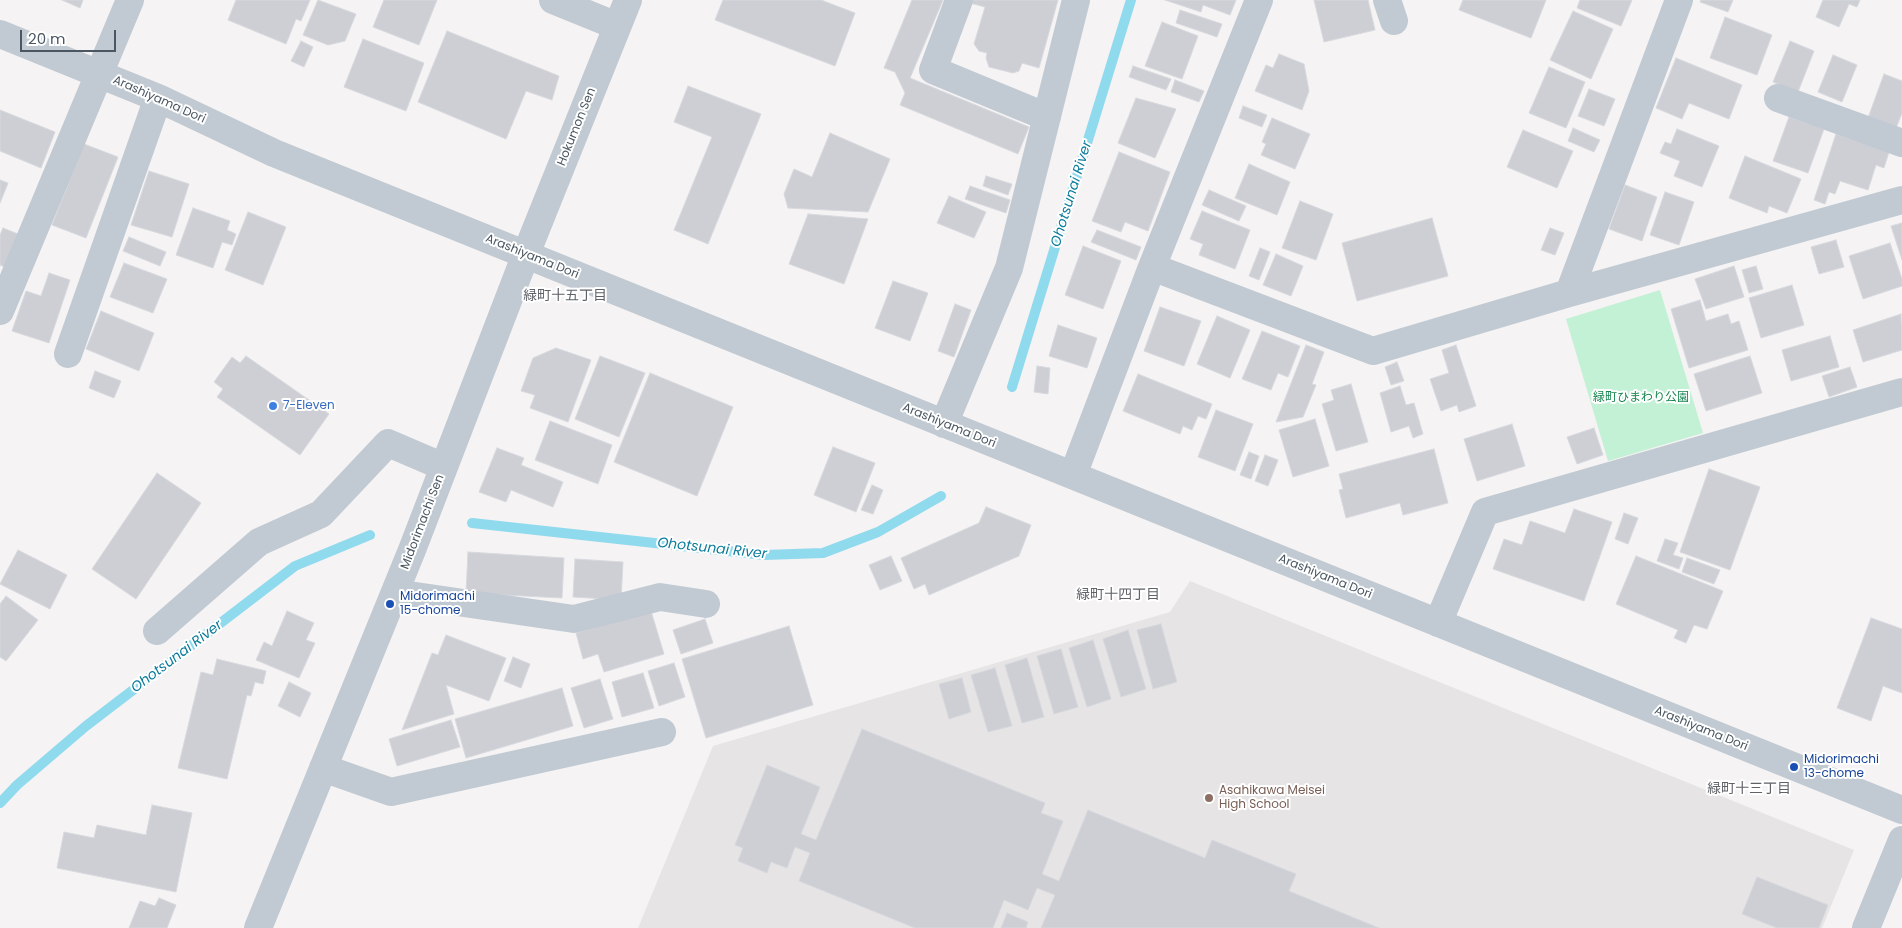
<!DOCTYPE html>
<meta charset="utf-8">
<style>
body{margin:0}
#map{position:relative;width:1902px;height:928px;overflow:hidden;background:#f5f3f3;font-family:Poppins,sans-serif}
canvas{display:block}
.scale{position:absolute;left:20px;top:30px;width:96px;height:22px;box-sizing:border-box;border:2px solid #4a5661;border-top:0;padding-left:6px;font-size:15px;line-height:18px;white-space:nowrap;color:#4a5661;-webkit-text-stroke:4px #fff;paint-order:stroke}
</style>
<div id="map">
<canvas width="1902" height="928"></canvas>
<div class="scale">20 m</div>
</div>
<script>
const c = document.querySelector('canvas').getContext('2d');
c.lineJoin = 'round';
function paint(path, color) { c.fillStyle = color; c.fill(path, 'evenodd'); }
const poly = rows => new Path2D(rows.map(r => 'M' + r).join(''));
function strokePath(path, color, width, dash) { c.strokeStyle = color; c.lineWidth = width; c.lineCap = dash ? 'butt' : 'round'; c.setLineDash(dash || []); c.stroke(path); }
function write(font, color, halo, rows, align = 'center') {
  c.font = font + ' Poppins,"Noto Sans JP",sans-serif'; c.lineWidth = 4; c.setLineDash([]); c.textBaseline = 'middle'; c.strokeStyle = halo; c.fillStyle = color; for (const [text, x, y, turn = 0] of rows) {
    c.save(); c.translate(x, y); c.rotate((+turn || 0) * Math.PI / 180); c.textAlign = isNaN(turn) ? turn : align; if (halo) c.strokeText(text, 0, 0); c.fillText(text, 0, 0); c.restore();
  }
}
paint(poly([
 [1190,581,1854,850,1822,928,638,928,713,746,1170,612]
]), '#e6e4e5');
paint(poly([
 [1660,290,1703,433,1608,461,1566,319]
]), '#c3f1d5');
strokePath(poly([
 [1012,387,1131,0],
 [472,523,764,555,823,553,878,532,941,496],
 [0,803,17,785,86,726,295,566,370,535]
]), '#90daee', 10);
const building = poly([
 [62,0,83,0,80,8,62,0],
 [236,0,310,0,301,21,296,19,286,44,228,20,236,0],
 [318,0,356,14,345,41,328,45,303,35,318,0],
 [384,0,437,0,419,45,373,27,384,0],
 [723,0,821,0,855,13,835,66,715,20,723,0],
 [912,0,943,0,910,78,1029,127,1018,154,900,105,905,93,895,72,884,68,912,0],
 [971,0,1058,0,1039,68,1022,63,1019,71,1013,73,989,67,986,58,987,53,979,51,974,44,985,7,970,3,971,0],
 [1165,0,1236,0,1230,15,1203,5,1201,12,1165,0],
 [1314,0,1368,0,1375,30,1324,42,1314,0],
 [1463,0,1546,0,1531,38,1459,10,1463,0],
 [1580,0,1632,0,1621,26,1577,8,1580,0],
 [1701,0,1733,0,1728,12,1700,2,1701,0],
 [1823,0,1860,0,1857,7,1849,4,1839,27,1816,17,1823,0],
 [1180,10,1222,24,1217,37,1176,23,1180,10],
 [1573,11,1613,29,1591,79,1550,60,1573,11],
 [1725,17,1772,35,1757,75,1710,58,1725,17],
 [1162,22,1198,36,1182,79,1145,66,1162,22],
 [447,31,559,76,552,100,526,91,506,139,418,102,447,31],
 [363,39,424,63,406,111,344,87,363,39],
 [301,41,313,47,304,67,291,61,301,41],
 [1790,41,1814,51,1798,92,1773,82,1790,41],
 [1279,54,1304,64,1309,91,1302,110,1255,91,1266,65,1273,68,1279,54],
 [1833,55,1857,65,1842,102,1818,92,1833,55],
 [1676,58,1742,85,1729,119,1689,103,1682,119,1656,108,1676,58],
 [1133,66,1171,79,1166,90,1129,77,1133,66],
 [1549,67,1585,82,1566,128,1529,113,1549,67],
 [1884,74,1902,81,1902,113,1896,128,1868,118,1884,74],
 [1175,80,1204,91,1199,102,1171,92,1175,80],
 [688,86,761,114,708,244,674,230,712,137,674,122,688,86],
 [1589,89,1615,99,1604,126,1578,116,1589,89],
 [1136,98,1176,109,1155,158,1118,143,1136,98],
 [1243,106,1267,115,1262,127,1239,118,1243,106],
 [0,110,55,132,41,168,0,151,0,110],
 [1789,117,1824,129,1808,173,1773,161,1789,117],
 [1272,118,1310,134,1295,169,1261,155,1266,144,1262,142,1272,118],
 [1573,128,1600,140,1594,152,1568,141,1573,128],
 [1677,129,1719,146,1702,187,1674,176,1680,161,1660,153,1665,142,1671,144,1677,129],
 [1523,130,1573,151,1557,188,1507,167,1523,130],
 [830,133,890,159,868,212,788,208,784,194,794,169,812,177,830,133],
 [1836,134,1889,152,1884,168,1876,165,1868,190,1840,181,1835,194,1829,192,1825,204,1814,200,1836,134],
 [84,144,118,157,86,238,52,225,84,144],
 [1119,152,1170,172,1148,231,1125,222,1121,232,1092,221,1119,152],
 [1745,156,1801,179,1787,213,1769,206,1767,213,1729,198,1745,156],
 [1249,164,1290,182,1277,215,1235,198,1249,164],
 [149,171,189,184,172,237,131,225,149,171],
 [986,176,1012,184,1008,195,983,186,986,176],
 [0,180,8,183,0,203,0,180],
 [1625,185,1657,197,1642,241,1609,229,1625,185],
 [970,186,1010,200,1006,213,965,199,970,186],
 [1209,190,1246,206,1239,221,1202,205,1209,190],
 [1665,192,1694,202,1679,245,1650,235,1665,192],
 [949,196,986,212,974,238,937,223,949,196],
 [1300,201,1333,214,1316,260,1282,248,1300,201],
 [193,208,230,221,227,230,236,234,232,245,222,242,213,268,176,255,193,208],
 [1202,211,1250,230,1235,269,1199,255,1203,244,1190,239,1202,211],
 [248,212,286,227,263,285,225,270,248,212],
 [808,214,868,219,844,284,789,264,808,214],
 [1432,218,1448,276,1357,301,1342,243,1432,218],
 [1902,223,1902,260,1891,226,1902,223],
 [3,228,18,234,5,267,0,265,0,235,3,228],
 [1550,228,1564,233,1555,255,1541,250,1550,228],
 [1097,230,1141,247,1136,260,1091,242,1097,230],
 [129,237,166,252,160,266,123,251,129,237],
 [1836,240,1844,267,1819,274,1811,247,1836,240],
 [1890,243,1902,279,1902,286,1863,299,1849,256,1890,243],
 [1083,246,1121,261,1103,309,1065,295,1083,246],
 [1260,248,1270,252,1259,280,1249,276,1260,248],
 [1276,254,1303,266,1291,296,1263,285,1276,254],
 [124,263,167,279,153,313,110,297,124,263],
 [1734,266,1744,297,1706,309,1695,279,1734,266],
 [1756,266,1763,289,1749,293,1742,270,1756,266],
 [49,273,70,280,49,343,12,331,26,291,41,296,49,273],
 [893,281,928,293,910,341,875,328,893,281],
 [1792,285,1804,325,1761,338,1749,298,1792,285],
 [1700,300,1706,321,1728,314,1731,324,1739,321,1748,350,1689,368,1671,309,1700,300],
 [955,304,971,310,954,357,938,351,955,304],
 [1160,307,1201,321,1184,366,1144,351,1160,307],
 [101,311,154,333,139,371,86,349,101,311],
 [1901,314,1902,350,1863,362,1853,330,1901,314],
 [1217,316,1250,330,1230,378,1197,364,1217,316],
 [1058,325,1097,338,1087,368,1049,356,1058,325],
 [1262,331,1300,346,1288,377,1278,373,1271,390,1242,379,1262,331],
 [1830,336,1839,367,1791,381,1782,350,1830,336],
 [1306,345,1324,352,1312,384,1316,385,1303,417,1276,422,1306,345],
 [1456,345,1476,406,1459,412,1457,405,1441,411,1430,379,1449,373,1442,350,1456,345],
 [556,348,591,360,568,422,530,408,535,395,521,391,533,358,556,348],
 [246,356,329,414,300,455,217,397,223,389,214,382,232,357,240,363,246,356],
 [600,356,645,373,619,437,575,419,600,356],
 [1750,356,1762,393,1706,411,1694,374,1750,356],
 [1397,362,1404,381,1391,385,1385,367,1397,362],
 [1037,366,1050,368,1048,394,1034,392,1037,366],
 [1850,367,1857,387,1829,397,1822,376,1850,367],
 [95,371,121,381,114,398,89,388,95,371],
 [650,373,733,407,697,496,614,462,650,373],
 [1138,374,1212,404,1206,419,1198,416,1192,430,1183,426,1180,434,1123,411,1138,374],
 [1351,384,1368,442,1336,451,1322,404,1334,400,1331,390,1351,384],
 [1400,386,1406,405,1414,403,1423,434,1413,438,1409,426,1391,432,1380,393,1400,386],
 [1216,410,1253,424,1235,471,1198,457,1216,410],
 [1315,419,1329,466,1293,477,1279,430,1315,419],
 [550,421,612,445,598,484,535,460,550,421],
 [1512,424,1525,466,1477,481,1464,439,1512,424],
 [1594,428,1603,455,1577,464,1567,437,1594,428],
 [833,447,875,463,856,512,814,495,833,447],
 [497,448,524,458,521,465,563,482,553,507,511,490,506,502,479,492,497,448],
 [1434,449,1448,503,1403,515,1400,503,1346,518,1339,490,1343,489,1339,474,1434,449],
 [1249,452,1259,456,1251,479,1240,475,1249,452],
 [1265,455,1278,460,1268,486,1255,481,1265,455],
 [1709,469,1760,487,1730,570,1680,552,1709,469],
 [157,473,201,503,136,599,92,569,157,473],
 [872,485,883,490,873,514,861,510,872,485],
 [986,507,1031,525,1019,556,929,595,925,584,914,589,901,558,979,523,986,507],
 [1574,509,1612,522,1584,601,1493,569,1504,539,1522,545,1530,521,1565,533,1574,509],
 [1624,513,1638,518,1628,544,1615,539,1624,513],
 [1665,539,1678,543,1673,555,1683,558,1679,569,1657,561,1665,539],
 [18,550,67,575,50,609,0,584,18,550],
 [468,552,564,558,562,598,466,593,468,552],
 [891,556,902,581,880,590,869,565,891,556],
 [1636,556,1723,591,1707,629,1694,625,1686,643,1674,638,1678,630,1616,604,1636,556],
 [1687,558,1720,570,1714,584,1682,572,1687,558],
 [575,559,623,562,621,600,573,597,575,559],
 [6,596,38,620,6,661,0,657,0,604,6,596],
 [287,611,314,623,306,640,315,643,299,678,256,660,264,642,272,646,287,611],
 [651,611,664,654,604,672,598,654,583,659,576,633,651,611],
 [1871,618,1902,629,1902,693,1883,686,1871,721,1837,708,1871,618],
 [705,619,713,643,681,654,673,630,705,619],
 [1161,624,1177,682,1153,689,1137,630,1161,624],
 [789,626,813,705,706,738,682,659,789,626],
 [1128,630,1146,689,1121,697,1103,639,1128,630],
 [446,635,506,658,489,701,446,685,454,714,402,730,432,653,438,655,446,635],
 [1093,640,1111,699,1087,707,1069,648,1093,640],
 [1061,649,1078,707,1054,714,1037,656,1061,649],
 [513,657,530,664,521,688,504,681,513,657],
 [1027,658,1044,717,1022,723,1005,665,1027,658],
 [217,659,266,671,263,684,255,682,251,696,247,695,227,779,178,768,201,672,213,675,217,659],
 [674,663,685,697,659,706,648,671,674,663],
 [995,668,1012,726,988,732,971,675,995,668],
 [643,673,654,708,622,717,612,682,643,673],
 [962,678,971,712,949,719,939,684,962,678],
 [600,679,613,719,584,728,571,688,600,679],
 [289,682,311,693,300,717,278,706,289,682],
 [562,688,573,726,466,758,455,719,562,688],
 [451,720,460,747,397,766,389,739,451,720],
 [862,729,1045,803,1041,813,1063,821,1042,874,1059,881,1088,810,1205,858,1212,840,1296,874,1289,891,1379,928,1041,928,1055,895,1037,888,1028,910,1004,900,993,928,915,928,799,881,810,853,795,847,787,868,771,862,767,873,738,861,743,848,735,845,767,765,820,787,801,834,816,840,862,729],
 [152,805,192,813,176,892,57,868,64,832,94,838,97,825,146,835,152,805],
 [1757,877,1828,905,1819,928,1777,928,1742,914,1757,877],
 [159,898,176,905,167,928,129,928,140,901,155,906,159,898],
 [1007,913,1028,922,1026,928,1001,928,1007,913]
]);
paint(building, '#cdcfd5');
strokePath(building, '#d7d9de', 1);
strokePath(poly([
 [553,0,617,26],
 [959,0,933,70,1047,117],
 [1387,0,1394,21],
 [0,34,158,98,274,153,1902,810],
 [1778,98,1902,143],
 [1152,267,1373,351,1569,293,1902,200],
 [1569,293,1679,0],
 [0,311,130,0],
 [68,354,158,98],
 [944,424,1009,268,1076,0],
 [1073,475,1152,267,1259,0],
 [395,593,574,619,660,597,706,604],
 [1438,623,1485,512,1902,392],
 [157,631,259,542,321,514,388,443,444,467],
 [323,768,391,792,662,732],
 [258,928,412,550,526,254,628,0],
 [1866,928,1902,840]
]), '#c1cad2', 28);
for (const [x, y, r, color] of [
 [273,406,5,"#3f7fe0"],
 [390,604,5,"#1a4fb4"],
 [1794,767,5,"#1a4fb4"],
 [1209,798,5,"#8d6e63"]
]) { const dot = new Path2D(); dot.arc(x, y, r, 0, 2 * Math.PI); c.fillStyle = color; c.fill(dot); strokePath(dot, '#fff', 2); }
write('12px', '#4a5661', '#fff', [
 ["Arashiyama Dori",159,100,24],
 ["Hokumon Sen",577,127,-68],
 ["Arashiyama Dori",532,257,22],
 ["Arashiyama Dori",949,426,22],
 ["Midorimachi Sen",423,522,-69],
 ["Arashiyama Dori",1325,577,22],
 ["Arashiyama Dori",1701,729,22]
]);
write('12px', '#17864f', '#fff', [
 ["緑町ひまわり公園",1641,398]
]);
write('12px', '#366cbe', '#fff', [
 ["7-Eleven",283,406]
], 'left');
write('12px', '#164399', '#fff', [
 ["Midorimachi",400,597],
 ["15-chome",400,611],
 ["Midorimachi",1804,760],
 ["13-chome",1804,774]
], 'left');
write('12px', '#785e54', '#fff', [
 ["Asahikawa Meisei",1219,791],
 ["High School",1219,805]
], 'left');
write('italic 14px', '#0c7c9b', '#fff', [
 ["Ohotsunai River",1072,194,-73],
 ["Ohotsunai River",712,549,6],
 ["Ohotsunai River",177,657,-37]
]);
write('14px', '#5f6368', '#fff', [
 ["緑町十五丁目",565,296],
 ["緑町十四丁目",1118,595],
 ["緑町十三丁目",1749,789]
]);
</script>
